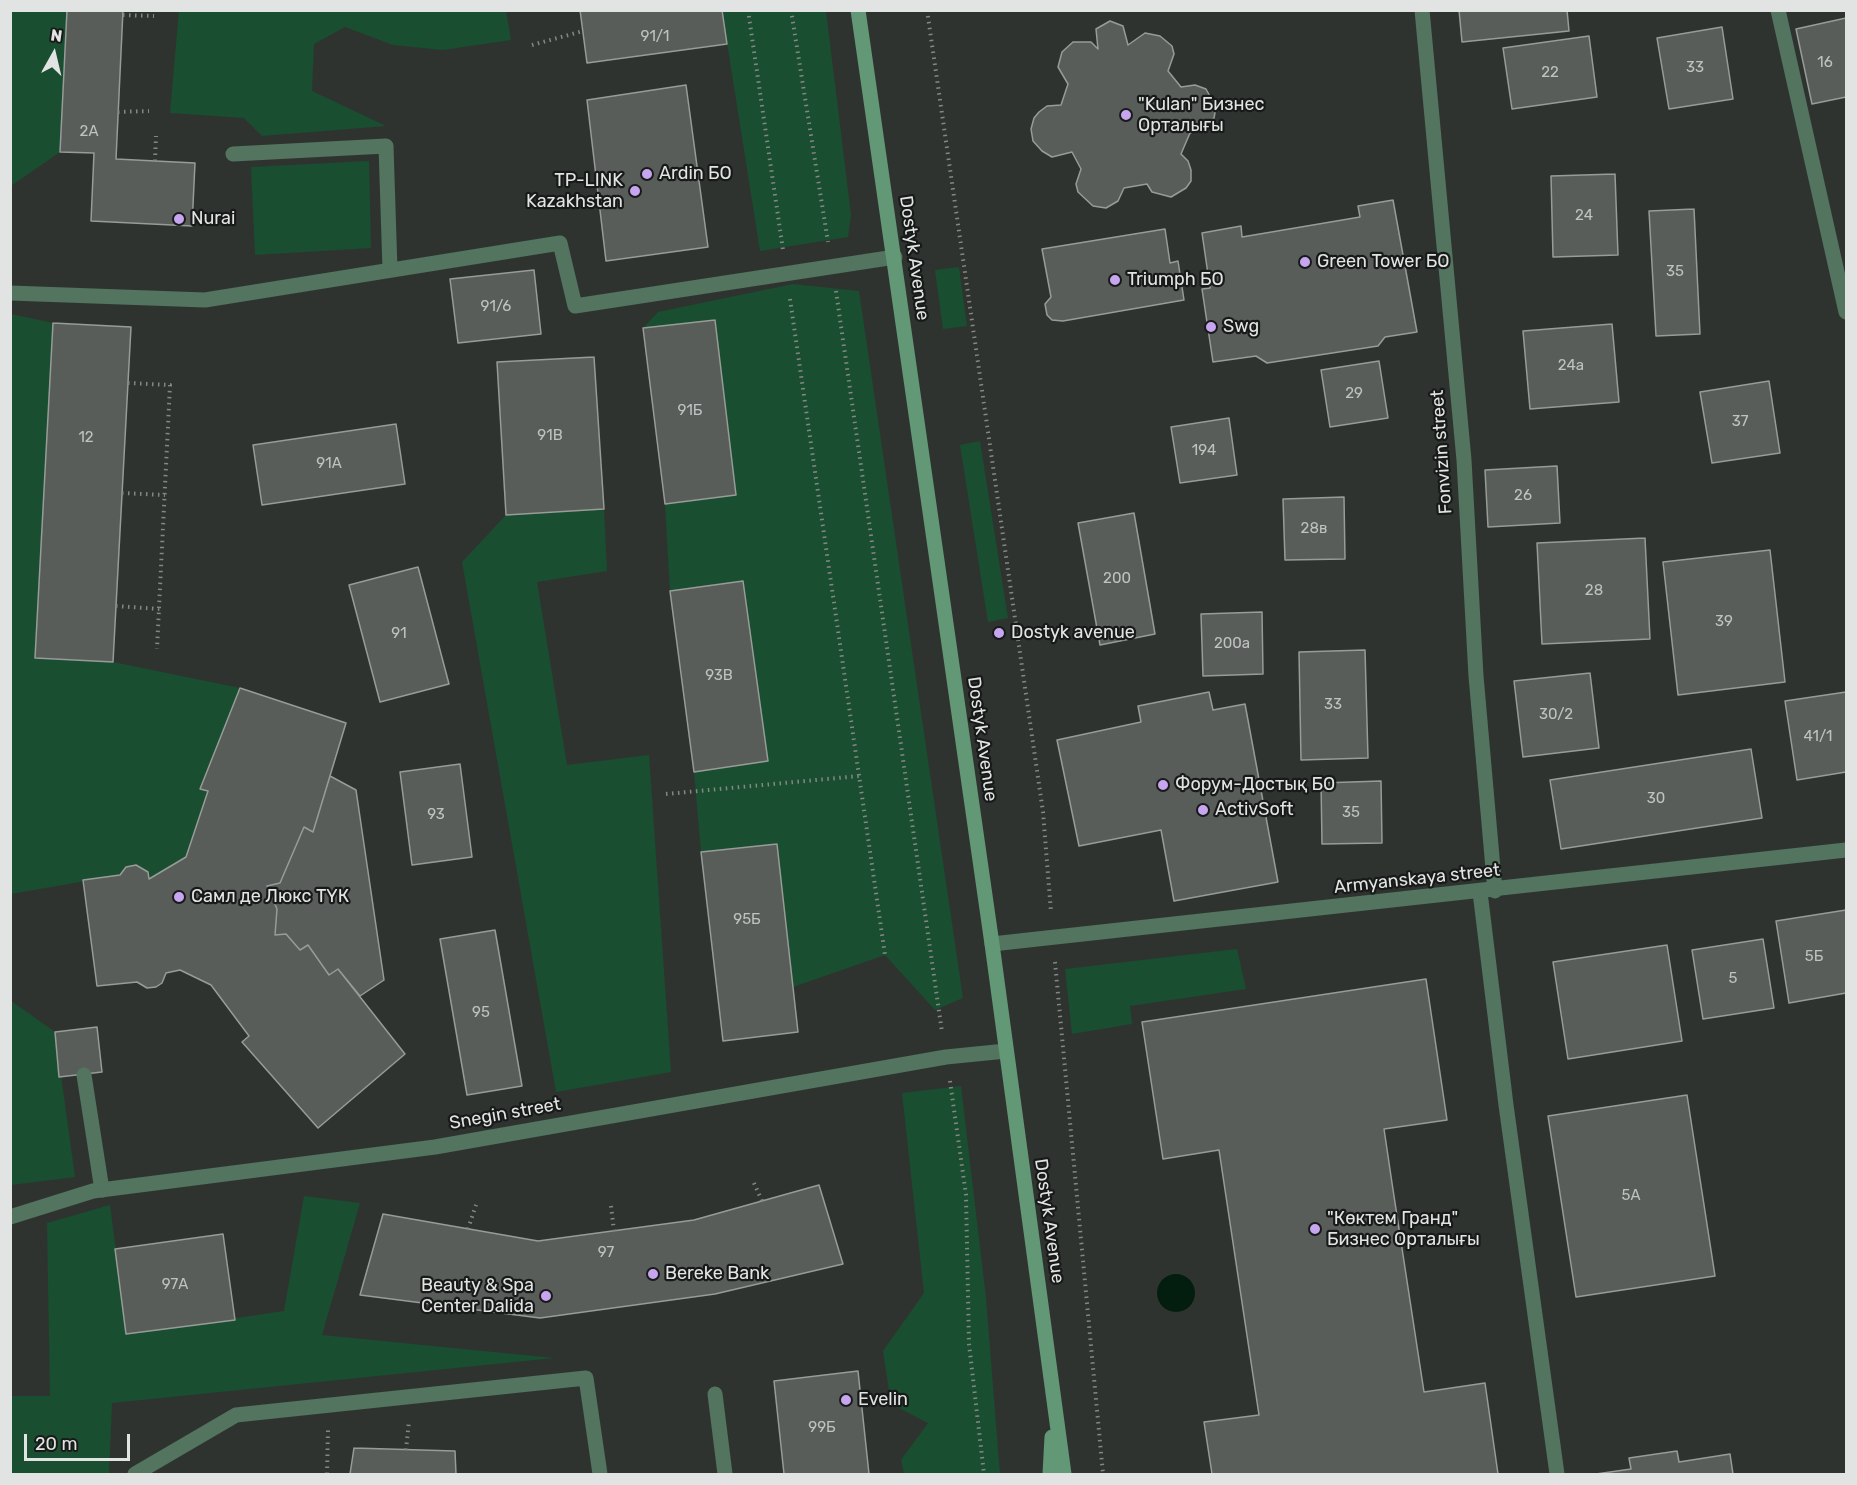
<!DOCTYPE html>
<meta charset="utf-8">
<style>
body{margin:0}
#map{position:relative;width:1857px;height:1485px;overflow:hidden;background:#2f3330;font-family:Rubik,sans-serif}
canvas{display:block}
.frame{position:absolute;inset:0;border:12px solid #e1e4e2;pointer-events:none}
.north{position:absolute;left:24px;top:24px;width:60px;height:60px;-webkit-text-stroke:4px #181a19;paint-order:stroke;rotate:8deg;font-size:16px;font-weight:700;line-height:24px;text-align:center;color:#e1e4e2}
.north::after{content:'';display:block;margin:auto;width:21px;height:27px;background:#e1e4e2;clip-path:polygon(50% 0,100% 100%,50% 72%,0 100%)}
.scale{position:absolute;left:24px;top:1434px;width:106px;height:27px;box-sizing:border-box;border:3px solid #e1e4e2;border-top:0;padding-left:8px;font-size:18px;line-height:21px;white-space:nowrap;color:#e1e4e2;-webkit-text-stroke:4px #181a19;paint-order:stroke}
</style>
<div id="map">
<canvas width="1857" height="1485"></canvas>
<div class="frame"></div>
<div class="north">N</div>
<div class="scale">20 m</div>
</div>
<script>
const c = document.querySelector('canvas').getContext('2d');
c.lineJoin = 'round';
function paint(path, color) { c.fillStyle = color; c.fill(path, 'evenodd'); }
const poly = rows => new Path2D(rows.map(r => 'M' + r).join(''));
function strokePath(path, color, width, dash) { c.strokeStyle = color; c.lineWidth = width; c.lineCap = dash ? 'butt' : 'round'; c.setLineDash(dash || []); c.stroke(path); }
function write(font, color, halo, rows, align = 'center') {
  c.font = font + ' Rubik,sans-serif'; c.lineWidth = 4.5; c.setLineDash([]); c.textBaseline = 'middle'; c.strokeStyle = halo; c.fillStyle = color; for (const [text, x, y, turn = 0] of rows) {
    c.save(); c.translate(x, y); c.rotate((+turn || 0) * Math.PI / 180); c.textAlign = isNaN(turn) ? turn : align; if (halo) c.strokeText(text, 0, 0); c.fillText(text, 0, 0); c.restore();
  }
}
paint(poly([
 [11,10,67,11,60,152,11,186],
 [179,10,506,11,511,40,443,50,393,45,345,27,314,44,312,91,386,126,262,136,244,118,170,113],
 [722,11,826,11,851,215,848,237,760,251],
 [369,161,371,248,255,255,251,167],
 [959,267,967,326,943,329,935,270],
 [793,284,859,291,963,998,935,1010,885,955,793,987,777,844,701,852,694,772,768,761,743,581,670,591,665,504,736,495,715,320,643,328,658,312],
 [11,314,53,323,35,658,113,662,240,688,200,788,208,791,186,857,149,879,148,872,136,865,126,867,120,875,11,894],
 [980,441,1008,618,988,622,960,445],
 [604,509,607,571,537,582,567,765,649,755,671,1072,556,1092,462,562,506,515],
 [1237,949,1246,989,1130,1006,1132,1024,1072,1034,1065,969],
 [10,1000,55,1032,75,1177,11,1185],
 [961,1086,986,1298,1000,1474,904,1474,901,1460,928,1423,891,1404,883,1351,924,1293,902,1093],
 [304,1196,360,1203,322,1335,554,1358,112,1403,109,1474,11,1474,11,1396,50,1396,47,1223,110,1205,127,1334,284,1311]
]), '#194e30');
paint(poly([
 '1157 1293a19 19 0 1 1 38 0a19 19 0 1 1-38 0Z'
]), '#031e0e');
const building = poly([
 [67,10,123,10,116,159,195,163,192,226,91,221,94,153,60,152,67,10],
 [580,10,722,10,727,44,587,63,580,10],
 [1459,10,1567,10,1569,31,1462,42,1459,10],
 [1846,18,1846,97,1812,104,1796,29,1846,18],
 [1110,21,1123,26,1128,45,1145,33,1160,36,1172,46,1174,54,1168,71,1181,87,1195,85,1206,89,1216,107,1214,118,1208,126,1190,133,1181,154,1188,161,1191,170,1191,181,1186,188,1171,197,1152,192,1147,184,1124,188,1118,201,1106,208,1093,206,1078,192,1076,184,1081,169,1072,152,1052,157,1042,151,1033,141,1031,129,1034,118,1039,112,1047,106,1061,105,1068,84,1058,67,1062,52,1073,42,1091,42,1098,49,1096,29,1110,21],
 [1722,27,1733,99,1669,109,1657,38,1722,27],
 [1589,36,1597,97,1512,109,1503,48,1589,36],
 [686,85,708,247,606,261,587,100,686,85],
 [1615,174,1618,255,1553,257,1551,176,1615,174],
 [1393,200,1417,332,1385,337,1378,346,1267,363,1256,356,1213,362,1202,289,1210,288,1202,233,1241,226,1242,237,1360,217,1358,206,1393,200],
 [1694,209,1700,334,1656,336,1649,211,1694,209],
 [1165,229,1170,263,1178,261,1184,300,1063,321,1052,320,1047,315,1045,304,1051,297,1042,249,1165,229],
 [534,270,541,334,458,343,450,279,534,270],
 [715,320,736,495,665,504,643,328,715,320],
 [53,323,131,327,113,662,35,658,53,323],
 [1612,324,1619,402,1530,409,1523,331,1612,324],
 [594,357,604,509,506,515,497,362,594,357],
 [1379,361,1388,418,1330,427,1321,370,1379,361],
 [1769,381,1780,453,1712,463,1700,392,1769,381],
 [1229,418,1237,475,1180,483,1171,427,1229,418],
 [396,424,405,484,262,505,253,445,396,424],
 [1557,466,1560,523,1488,527,1485,470,1557,466],
 [1344,497,1345,559,1285,560,1283,499,1344,497],
 [1134,513,1155,634,1100,645,1078,523,1134,513],
 [1645,538,1650,639,1542,644,1537,543,1645,538],
 [1770,550,1785,682,1678,695,1663,562,1770,550],
 [418,567,449,684,380,702,349,585,418,567],
 [743,581,768,761,694,772,670,591,743,581],
 [1262,612,1263,674,1203,676,1201,614,1262,612],
 [1365,650,1368,758,1301,760,1299,652,1365,650],
 [1590,673,1599,748,1523,757,1514,681,1590,673],
 [240,688,346,723,313,832,304,827,280,883,267,886,277,909,275,935,286,934,300,950,308,945,329,975,338,969,405,1054,318,1128,242,1042,249,1036,211,985,180,970,166,973,162,983,156,987,147,988,137,982,97,986,83,880,120,875,126,867,136,865,148,872,149,879,186,857,208,791,200,789,240,688],
 [1209,692,1213,710,1245,704,1278,882,1174,901,1161,830,1079,846,1057,740,1141,722,1138,706,1209,692],
 [1846,692,1846,772,1797,780,1785,701,1846,692],
 [1751,749,1762,818,1561,849,1550,780,1751,749],
 [460,764,472,857,412,865,400,772,460,764],
 [330,776,356,790,384,980,360,996,338,969,329,975,308,945,300,950,286,934,275,935,277,909,267,886,280,883,304,827,313,832,330,776],
 [1381,781,1382,843,1322,844,1321,783,1381,781],
 [777,844,798,1032,723,1041,701,852,777,844],
 [1846,910,1846,993,1789,1003,1776,921,1846,910],
 [495,930,522,1086,467,1095,440,939,495,930],
 [1763,939,1774,1008,1703,1019,1692,950,1763,939],
 [1667,945,1682,1041,1568,1059,1553,962,1667,945],
 [1426,979,1447,1120,1384,1129,1392,1183,1424,1392,1485,1383,1498,1474,1212,1474,1204,1422,1259,1415,1219,1150,1163,1159,1142,1022,1426,979],
 [97,1027,102,1072,59,1077,55,1032,97,1027],
 [1687,1095,1715,1276,1576,1297,1548,1116,1687,1095],
 [819,1185,843,1264,715,1294,540,1318,360,1295,383,1214,538,1241,694,1220,819,1185],
 [223,1234,235,1320,126,1334,115,1249,223,1234],
 [858,1371,869,1474,784,1474,774,1381,858,1371],
 [354,1448,455,1451,456,1474,350,1474,354,1448],
 [1677,1451,1679,1462,1730,1454,1733,1474,1596,1474,1631,1469,1629,1458,1677,1451]
]);
paint(building, '#595d5a');
strokePath(building, '#989c99', 1.5);
strokePath(poly([
 [748,10,783,250],
 [791,10,828,242],
 [927,10,1043,812,1051,912],
 [123,15,154,16],
 [532,45,583,31],
 [118,112,149,111],
 [155,161,156,136],
 [836,291,942,1032],
 [790,299,885,955],
 [128,383,170,385,157,649],
 [122,493,165,495],
 [116,606,160,609],
 [666,794,859,776],
 [1055,962,1103,1474],
 [950,1081,966,1195,969,1344,984,1474],
 [754,1183,762,1201],
 [611,1206,614,1231],
 [468,1229,477,1202],
 [406,1450,409,1421],
 [327,1474,328,1430]
]), '#848885', 4, [1.5, 4.5]);
strokePath(poly([
 [233,154,386,146,390,270],
 [10,293,205,300,560,243,575,306,895,257],
 [84,1075,102,1190],
 [715,1394,725,1474],
 [135,1474,236,1415,586,1378,600,1474]
]), '#53745e', 15);
strokePath(poly([
 [1422,10,1464,460,1476,676,1495,891],
 [1778,10,1846,312],
 [1480,892,1506,1105,1557,1474],
 [992,944,1846,850],
 [10,1217,93,1191,435,1147,946,1057,1006,1051]
]), '#53745e', 15);
strokePath(poly([
 [858,10,992,944,1064,1474],
 [1050,1474,1052,1437]
]), '#639876', 15);
for (const [x, y, r, color] of [
 [1126,115,6,"#c8a6ef"],
 [647,174,6,"#c8a6ef"],
 [635,191,6,"#c8a6ef"],
 [179,219,6,"#c8a6ef"],
 [1305,262,6,"#c8a6ef"],
 [1115,280,6,"#c8a6ef"],
 [1211,327,6,"#c8a6ef"],
 [999,633,6,"#c8a6ef"],
 [1163,785,6,"#c8a6ef"],
 [1203,810,6,"#c8a6ef"],
 [179,897,6,"#c8a6ef"],
 [1315,1229,6,"#c8a6ef"],
 [653,1274,6,"#c8a6ef"],
 [546,1296,6,"#c8a6ef"],
 [846,1400,6,"#c8a6ef"]
]) { const dot = new Path2D(); dot.arc(x, y, r, 0, 2 * Math.PI); c.fillStyle = color; c.fill(dot); strokePath(dot, '#181a19', 2); }
write('15px', '#bfc2c0', null, [
 ["91/1",655,37],
 ["16",1825,63],
 ["33",1695,68],
 ["22",1550,73],
 ["2А",89,132],
 ["24",1584,216],
 ["35",1675,272],
 ["91/6",496,307],
 ["24а",1571,366],
 ["29",1354,394],
 ["91Б",690,411],
 ["37",1740,422],
 ["91В",550,436],
 ["12",86,438],
 ["194",1204,451],
 ["91А",329,464],
 ["26",1523,496],
 ["28в",1314,529],
 ["200",1117,579],
 ["28",1594,591],
 ["39",1724,622],
 ["91",399,634],
 ["200а",1232,644],
 ["93В",719,676],
 ["33",1333,705],
 ["30/2",1556,715],
 ["41/1",1818,737],
 ["30",1656,799],
 ["35",1351,813],
 ["93",436,815],
 ["95Б",747,920],
 ["5Б",1814,957],
 ["5",1733,979],
 ["95",481,1013],
 ["5А",1631,1196],
 ["97",606,1253],
 ["97А",175,1285],
 ["99Б",822,1428]
]);
write('18px', '#e1e4e2', '#181a19', [
 ["\"Kulan\" Бизнес",1138,105],
 ["Орталығы",1138,126],
 ["Ardin БО",659,174],
 ["TP-LINK",623,181,"right"],
 ["Kazakhstan",623,202,"right"],
 ["Nurai",191,219],
 ["Green Tower БО",1317,262],
 ["Triumph БО",1127,280],
 ["Swg",1223,327],
 ["Dostyk avenue",1011,633],
 ["Форум-Достық БО",1175,785],
 ["ActivSoft",1215,810],
 ["Самл де Люкс ТҮК",191,897],
 ["\"Көктем Гранд\"",1327,1219],
 ["Бизнес Орталығы",1327,1240],
 ["Bereke Bank",665,1274],
 ["Beauty & Spa",534,1286,"right"],
 ["Center Dalida",534,1307,"right"],
 ["Evelin",858,1400]
], 'left');
write('18px', '#e1e4e2', '#181a19', [
 ["Dostyk Avenue",914,258,82],
 ["Fonvizin street",1442,452,-94],
 ["Dostyk Avenue",982,739,82],
 ["Armyanskaya street",1417,879,-6],
 ["Snegin street",505,1114,-10],
 ["Dostyk Avenue",1049,1221,82]
]);
</script>
